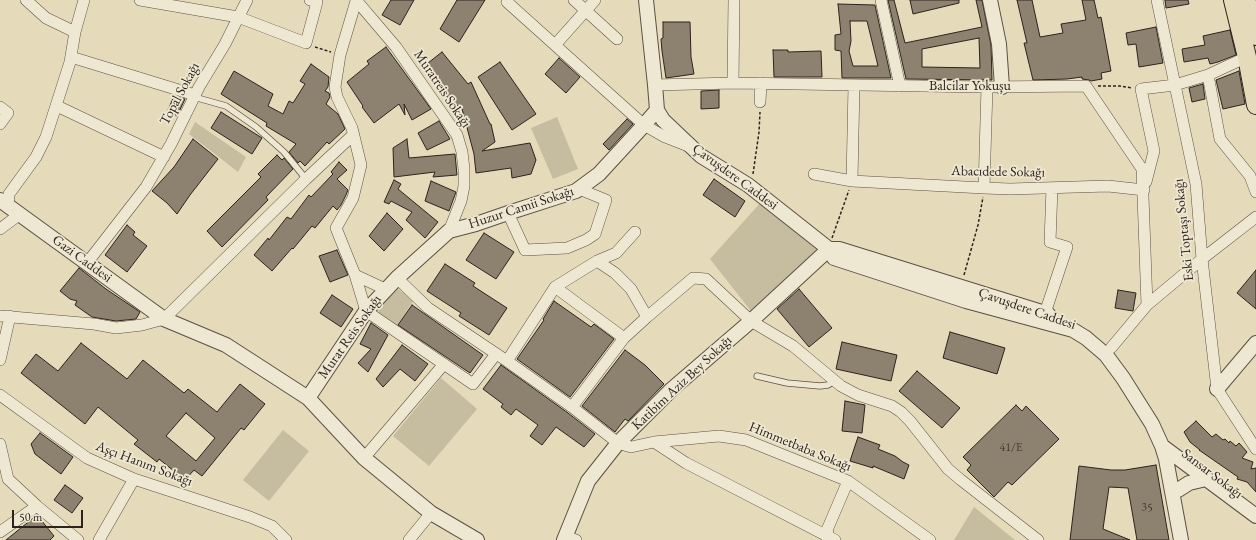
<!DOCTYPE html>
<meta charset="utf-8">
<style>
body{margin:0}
#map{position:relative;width:1256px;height:540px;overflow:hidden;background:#e5dbba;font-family:"EB Garamond",serif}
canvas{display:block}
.scale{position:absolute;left:12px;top:510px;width:71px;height:18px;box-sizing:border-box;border:2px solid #2e221d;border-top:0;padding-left:5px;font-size:12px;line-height:14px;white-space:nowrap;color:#2e221d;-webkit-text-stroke:3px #eee8d2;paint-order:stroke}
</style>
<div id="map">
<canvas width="1256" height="540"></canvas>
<div class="scale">50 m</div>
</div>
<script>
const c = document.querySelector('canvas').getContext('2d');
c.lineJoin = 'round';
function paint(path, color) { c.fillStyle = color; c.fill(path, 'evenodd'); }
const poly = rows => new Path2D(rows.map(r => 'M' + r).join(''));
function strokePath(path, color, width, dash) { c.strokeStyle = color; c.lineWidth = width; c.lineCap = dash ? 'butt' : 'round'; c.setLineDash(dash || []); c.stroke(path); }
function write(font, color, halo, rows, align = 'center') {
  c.font = font + ' "EB Garamond",serif'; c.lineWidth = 3.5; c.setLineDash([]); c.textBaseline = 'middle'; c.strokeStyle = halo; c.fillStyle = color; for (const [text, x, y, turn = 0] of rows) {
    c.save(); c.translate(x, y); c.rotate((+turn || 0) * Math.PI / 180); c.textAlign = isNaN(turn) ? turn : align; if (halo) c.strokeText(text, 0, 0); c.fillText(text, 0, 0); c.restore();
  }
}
paint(poly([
 [557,117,578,169,553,179,531,128],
 [195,122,246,157,238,172,189,134],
 [762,201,821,252,751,311,710,259],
 [397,288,413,301,397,326,379,314,378,309],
 [441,378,477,409,429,466,393,436],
 [283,430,309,451,269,501,243,480],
 [974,507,1015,540,954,540]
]), '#c6bc9f');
const building = poly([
 [391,0,414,0,400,25,382,15,391,0],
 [457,0,485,0,459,42,440,29,457,0],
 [888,0,894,0,905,43,982,27,976,0,982,0,991,45,992,80,906,79,888,0],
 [979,38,980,68,922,67,922,49,979,38],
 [910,0,959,0,959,3,913,14,910,0],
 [1017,0,1032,0,1040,37,1063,33,1061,24,1086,20,1082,0,1094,0,1098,18,1101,17,1111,71,1101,73,1102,79,1091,81,1089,80,1082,79,1082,77,1067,79,1033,80,1024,43,1027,43,1017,0],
 [1165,0,1188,0,1189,4,1166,8,1165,0],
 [838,4,875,5,891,78,842,78,841,51,835,50,835,35,841,34,838,4],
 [850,21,867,21,878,66,853,66,849,51,851,41,850,21],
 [663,22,690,22,691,57,694,74,666,78,662,51,661,39,663,38,663,22],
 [1156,27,1163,63,1139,67,1136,44,1128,45,1126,33,1156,27],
 [1230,30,1236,55,1218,62,1210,64,1208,58,1184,62,1182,49,1205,45,1203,36,1230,30],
 [386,47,431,109,412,120,404,104,405,115,399,104,374,123,362,107,363,106,347,82,369,64,367,61,386,47],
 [773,50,788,50,788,52,821,51,822,77,774,77,773,50],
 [442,52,468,84,471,82,490,124,491,124,495,142,482,151,530,143,536,160,531,174,512,178,511,168,476,173,474,154,461,105,455,106,453,100,451,102,436,81,423,67,442,52],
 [559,58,580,77,566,93,545,74,559,58],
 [500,62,536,114,512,130,478,77,500,62],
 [311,64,329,77,328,87,325,91,329,93,330,97,326,104,338,114,345,129,329,144,327,142,305,166,300,161,298,163,289,152,296,144,266,126,267,123,221,94,234,71,273,94,268,106,283,114,289,101,293,103,305,84,300,81,311,64],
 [1239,71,1245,104,1223,109,1216,80,1239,71],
 [1203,84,1205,99,1192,102,1189,88,1203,84],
 [719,90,719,108,701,109,701,91,719,90],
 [174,96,185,99,177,116,168,110,174,96],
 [221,112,262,138,252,154,211,128,221,112],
 [627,119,633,124,609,150,603,144,627,119],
 [439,121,450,139,427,150,418,133,439,121],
 [193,139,218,159,190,195,177,214,167,203,152,191,174,167,193,139],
 [407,139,409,158,455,154,457,175,433,177,435,172,394,177,393,148,407,139],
 [277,155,282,160,284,158,293,169,266,197,268,200,222,247,207,231,261,177,258,174,277,155],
 [339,162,347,170,337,179,348,190,346,195,341,205,337,210,333,206,315,228,312,226,293,249,292,248,272,271,254,255,268,238,269,240,287,217,291,219,309,195,311,197,333,174,331,172,339,162],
 [714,179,745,201,735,217,703,195,714,179],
 [394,180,401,184,398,189,438,222,425,238,406,220,412,212,391,201,389,204,384,202,394,180],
 [431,181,456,192,449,211,425,201,431,181],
 [387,213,403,229,384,251,369,236,387,213],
 [127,225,135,232,133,235,147,246,127,272,105,255,127,225],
 [484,233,514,252,496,279,466,260,484,233],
 [337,250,348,275,330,282,319,256,337,250],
 [445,264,475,283,473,286,507,308,489,335,459,316,461,313,427,291,445,264],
 [79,268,106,289,140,312,136,319,116,321,92,317,75,305,77,301,70,299,60,291,79,268],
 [1256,270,1256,309,1237,293,1256,270],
 [799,289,832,328,809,347,777,309,799,289],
 [1118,290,1136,293,1133,311,1115,308,1118,290],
 [332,295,353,309,341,327,320,313,332,295],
 [554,301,591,327,594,324,614,339,570,397,517,359,544,320,543,319,554,301],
 [412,305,483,355,470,373,398,325,412,305],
 [371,323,388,335,368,372,358,363,371,349,360,344,371,323],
 [950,332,1005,348,997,374,943,358,950,332],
 [842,342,897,355,891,381,836,369,842,342],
 [81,343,127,379,143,360,184,393,188,389,217,412,240,384,265,404,244,430,241,428,202,476,194,470,185,480,159,459,157,462,134,444,138,440,98,407,85,424,21,373,36,354,58,371,81,343],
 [186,413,215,438,196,461,166,436,186,413],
 [402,345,428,364,415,381,400,369,383,387,376,379,402,345],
 [625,350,645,365,664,384,628,421,625,419,615,432,582,406,625,350],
 [501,365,568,413,595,434,584,447,556,427,542,445,530,436,538,425,516,409,511,415,501,407,503,404,483,389,501,365],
 [917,371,960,408,942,428,899,391,917,371],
 [845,401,865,405,862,433,842,431,845,401],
 [1016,405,1022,411,1026,406,1059,439,1012,485,1008,482,994,497,967,470,971,465,963,457,1016,405],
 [1196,421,1212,437,1216,434,1223,440,1225,439,1229,443,1230,441,1236,446,1239,443,1247,452,1242,458,1253,462,1251,469,1256,468,1256,492,1247,482,1237,479,1238,477,1199,450,1200,450,1190,442,1184,432,1196,421],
 [40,433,73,457,61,474,35,454,31,444,40,433],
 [858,437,880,445,878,449,895,456,903,462,909,465,904,479,873,466,873,468,850,461,858,437],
 [1156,465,1169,540,1137,540,1128,488,1109,487,1103,529,1130,540,1070,540,1079,466,1111,470,1125,470,1156,465],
 [65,485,83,498,72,513,54,500,65,485],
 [37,515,54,536,50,540,6,540,37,515]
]);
paint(building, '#8d826f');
strokePath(building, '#2e221d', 1);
const service = poly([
 [194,97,226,106,256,127,284,152,306,179],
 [757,376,787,383,820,386,828,385,834,381]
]);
const minor = poly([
 [26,0,46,18,75,32],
 [140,0,238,17,306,43,317,2,310,0],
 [356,0,396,47,457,135,462,152,464,169,464,186,461,201,449,231],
 [508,0,507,2,644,125,665,137,688,146],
 [574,0,617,39],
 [881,0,900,86],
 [1157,0,1196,184,1202,259,1217,389,1256,449],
 [356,1,340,55,335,87,337,97,352,128,361,165,353,198,336,228,355,275,366,311,473,384,496,354],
 [555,45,595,0],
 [71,57,195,95],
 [1208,75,1220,139,1250,176,1256,192],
 [733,83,734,0],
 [655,85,733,83,987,87,1086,86,1142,169,1147,305],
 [760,102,761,83],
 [57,106,164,157],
 [0,107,8,113,0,124],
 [814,174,852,181,984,188,1010,189,1108,186,1144,190],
 [852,181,854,85],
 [1146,182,1154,151,1141,89,1175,85,1208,75,1247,57],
 [984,188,987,87],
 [8,205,9,194,36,157,46,137,70,62,75,32,84,0],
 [508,213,525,250,567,248,586,240,595,234,606,200,579,189],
 [0,229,20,214],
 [597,261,615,273,631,289,647,317],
 [87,263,146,187,171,144,199,87,225,44,247,0],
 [355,275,385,289],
 [397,278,428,308,507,361,572,407,618,443,631,447,654,442,719,436,746,440,848,481,930,540],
 [555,287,624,338,647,317,693,278,706,279,751,321,793,346,841,386,858,395,892,406,901,412,910,421,948,469,961,480,1038,540],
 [1045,313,1067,247,1050,242,1052,188],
 [0,316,94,324,116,328,142,325,164,319,306,179,353,135],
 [1111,348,1147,305,1202,259,1256,217],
 [0,360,10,316],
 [507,361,555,287,597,261,616,253,635,232],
 [0,395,87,458,134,479,250,517,272,526,286,540],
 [572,407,624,338],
 [654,442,686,463,835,540],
 [0,444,8,479,37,506,78,540],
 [364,458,444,364],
 [0,532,37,506],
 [566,537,576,540],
 [99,540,134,479],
 [409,540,431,513],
 [827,540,829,537,827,530,848,481]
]);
const tertiary = poly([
 [646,0,655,85,657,110,663,120,701,156,748,185,829,249,834,258,966,301,1073,330,1086,338,1106,355,1123,378,1152,424,1162,446,1166,459,1181,540],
 [990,0,999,44,1002,87],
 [0,200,164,319,226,345,308,398,364,458,431,513,477,540],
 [829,249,839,249,1048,314],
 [1217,389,1256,343],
 [308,398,366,311,397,278,449,231,476,224,508,213,576,191,599,174,644,125,657,110],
 [1162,446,1256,516],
 [1178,490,1189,483,1206,479],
 [564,540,588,481,618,443,672,389,751,321,829,249]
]);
const primary = poly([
 [1233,0,1247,57,1256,105],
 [1246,0,1253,19,1256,36]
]);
strokePath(service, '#5c5044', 7);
strokePath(minor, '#5c5044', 12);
strokePath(tertiary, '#5c5044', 16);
strokePath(primary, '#2e221d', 20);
strokePath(poly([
 [315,47,331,52],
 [1098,86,1120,86,1132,88],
 [753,174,759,132,760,112],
 [832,238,849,190],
 [964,275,978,225,983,197]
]), '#2e221d', 1.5, [3, 2]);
strokePath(service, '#eee8d2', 5.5);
strokePath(minor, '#eee8d2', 11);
strokePath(tertiary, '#eee8d2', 14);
strokePath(primary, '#e5dbba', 18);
write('12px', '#463a32', null, [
 ["41/E",1011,448],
 ["35",1147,508]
]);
write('14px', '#2e221d', '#eee8d2', [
 ["Balcilar Yokuşu",970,86],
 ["Muratreis Sokağı",442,89,56],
 ["Topal Sokağı",180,94,-62],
 ["Abacıdede Sokağı",998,172,1],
 ["Çavuşdere Caddesi",735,177,36],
 ["Huzur Camii Sokağı",521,208,-18],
 ["Eski Toptaşı Sokağı",1184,230,-96],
 ["Gazi Caddesi",82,259,36],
 ["Çavuşdere Caddesi",1027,309,19],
 ["Murat Reis Sokağı",350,337,-55],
 ["Katibim Aziz Bey Sokağı",682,383,-43],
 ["Himmetbaba Sokağı",800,447,22],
 ["Aşçı Hanım Sokağı",144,464,21],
 ["Sansar Sokağı",1212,474,37]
]);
</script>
